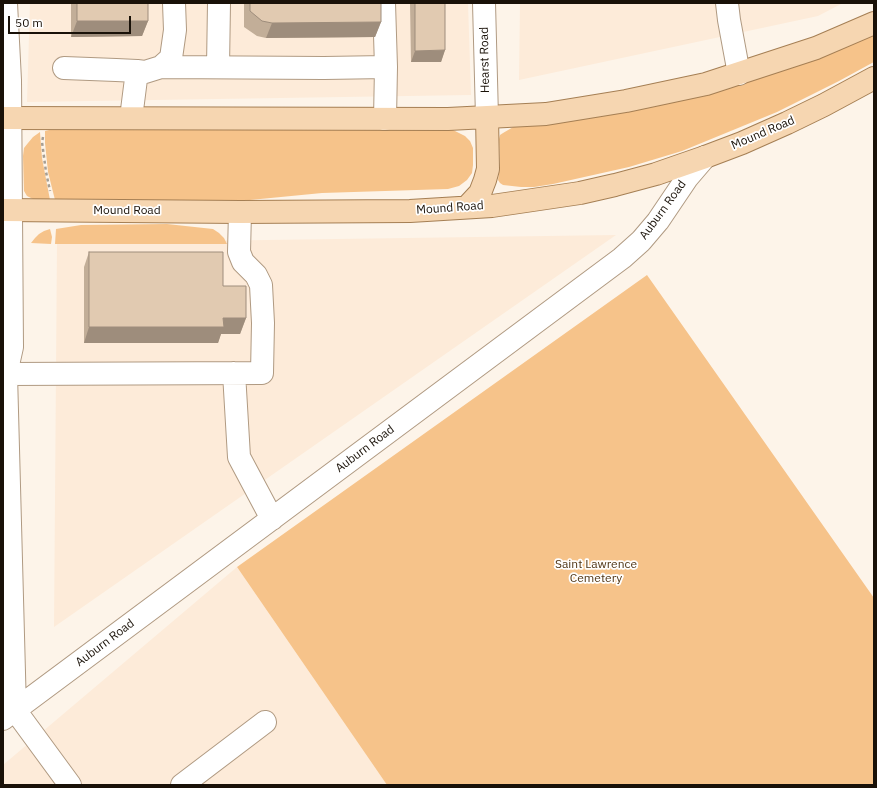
<!DOCTYPE html>
<style>
body{margin:0}
#map{position:relative;width:877px;height:788px;overflow:hidden;background:#fdf4e9;font-family:"IBM Plex Sans",sans-serif}
canvas{display:block}
.frame{position:absolute;inset:0;border:4px solid #191108;pointer-events:none}
.scale{position:absolute;left:8px;top:16px;width:123px;height:18px;box-sizing:border-box;border:2px solid #191108;border-top:0;padding-left:5px;font-size:12px;line-height:14px;white-space:nowrap;color:#191108;-webkit-text-stroke:3px #fff;paint-order:stroke}
</style>
<div id="map">
<canvas width="877" height="788"></canvas>
<div class="frame"></div>
<div class="scale">50 m</div>
</div>
<script>
const c = document.querySelector('canvas').getContext('2d');
c.lineJoin = 'round';
function paint(path, color) { c.fillStyle = color; c.fill(path, 'evenodd'); }
const poly = rows => new Path2D(rows.map(r => 'M' + r).join(''));
function strokePath(path, color, width, dash) { c.strokeStyle = color; c.lineWidth = width; c.lineCap = dash ? 'butt' : 'round'; c.setLineDash(dash || []); c.stroke(path); }
function write(font, color, halo, rows, align = 'center') {
  c.font = font + ' "IBM Plex Sans",sans-serif'; c.lineWidth = 3.5; c.setLineDash([]); c.textBaseline = 'middle'; c.strokeStyle = halo; c.fillStyle = color; for (const [text, x, y, turn = 0] of rows) {
    c.save(); c.translate(x, y); c.rotate((+turn || 0) * Math.PI / 180); c.textAlign = isNaN(turn) ? turn : align; if (halo) c.strokeText(text, 0, 0); c.fillText(text, 0, 0); c.restore();
  }
}
paint(poly([
 [30,3,468,3,471,95,27,102],
 [520,3,843,3,818,16,519,80],
 [616,235,54,627,57,243],
 [237,567,387,785,3,785,3,765]
]), '#fdebd9');
paint(poly([
 [874,32,874,62,872,63,839,81,777,112,682,151,629,167,553,184,534,187,521,187,503,185,500,183,498,180,500,165,499,139,500,135,503,133,515,126],
 [58,128,451,129,465,136,470,141,473,148,473,165,472,173,467,180,459,186,448,189,322,193,250,200,55,200,48,172,45,143,45,131],
 [40,132,42,158,50,200,39,200,33,199,27,196,24,191,23,156,24,148,28,143,33,137],
 [167,224,213,229,219,233,224,238,227,244,55,244,56,229,81,225],
 [50,229,52,237,51,244,31,243,35,238,39,234,44,231],
 [647,275,874,598,874,785,387,785,237,567]
]), '#f6c38a');
const minor = poly([
 [6,3,10,80,12,347,6,374,15,710],
 [384,3,386,67],
 [484,3,487,117],
 [727,3,729,20,739,74],
 [161,67,324,68,386,67,385,119],
 [218,67,219,3],
 [64,68,116,70,137,71],
 [131,118,137,71,145,72,161,67,171,58,175,30,174,3],
 [234,373,239,457,272,519],
 [6,374,262,373,263,323,261,285,256,275,243,262,239,252,240,212],
 [15,710,70,785],
 [3,719,622,258,641,241,658,221,687,178,705,157],
 [182,785,265,722]
]);
const major = poly([
 [3,118,448,119,546,114,626,101,706,84,816,48,874,23],
 [467,207,480,193,485,180,488,169,487,117],
 [3,210,240,212,410,211,492,206,526,201,580,193,615,185,656,174,705,157,742,143,787,123,824,105,874,78]
]);
strokePath(minor, '#b09a82', 24);
strokePath(major, '#a57f54', 24);
strokePath(poly([
 [43,137,42,142,46,172,50,191]
]), '#a69e93', 2.5, [3, 3]);
strokePath(minor, '#fff', 22);
strokePath(major, '#f6d6b1', 22);
paint(poly([
 [71,3,148,3,148,21,142,36,71,37],
 [244,3,381,3,381,22,375,37,266,38,257,36,244,27],
 [410,3,445,3,445,50,441,62,411,62],
 [89,252,246,318,240,334,221,334,218,343,84,343,84,267]
]), '#c2ae98');
paint(poly([
 [77,21,148,21,142,36,71,37],
 [381,22,375,37,266,38,272,23],
 [445,50,441,62,411,62,415,51],
 [223,318,246,318,240,334,221,334,218,343,84,343,89,327]
]), '#9e8d7c');
const building = poly([
 [77,3,148,3,148,21,77,21,77,3],
 [250,3,381,3,381,22,272,23,262,21,250,11,250,3],
 [415,3,445,3,445,50,415,51,415,3],
 [89,252,223,252,223,286,246,286,246,318,223,318,224,327,89,327,89,252]
]);
paint(building, '#e1cab1');
strokePath(building, '#9e8d7c', 1);
write('12px', '#191108', '#fff', [
 ["Hearst Road",485,60,-91],
 ["Mound Road",763,133,-23],
 ["Mound Road",450,208,-4],
 ["Auburn Road",663,210,-54],
 ["Mound Road",127,211],
 ["Auburn Road",365,449,-37],
 ["Auburn Road",105,643,-37]
]);
write('12px', '#4e3312', '#fff', [
 ["Saint Lawrence",596,565],
 ["Cemetery",596,579]
]);
</script>
